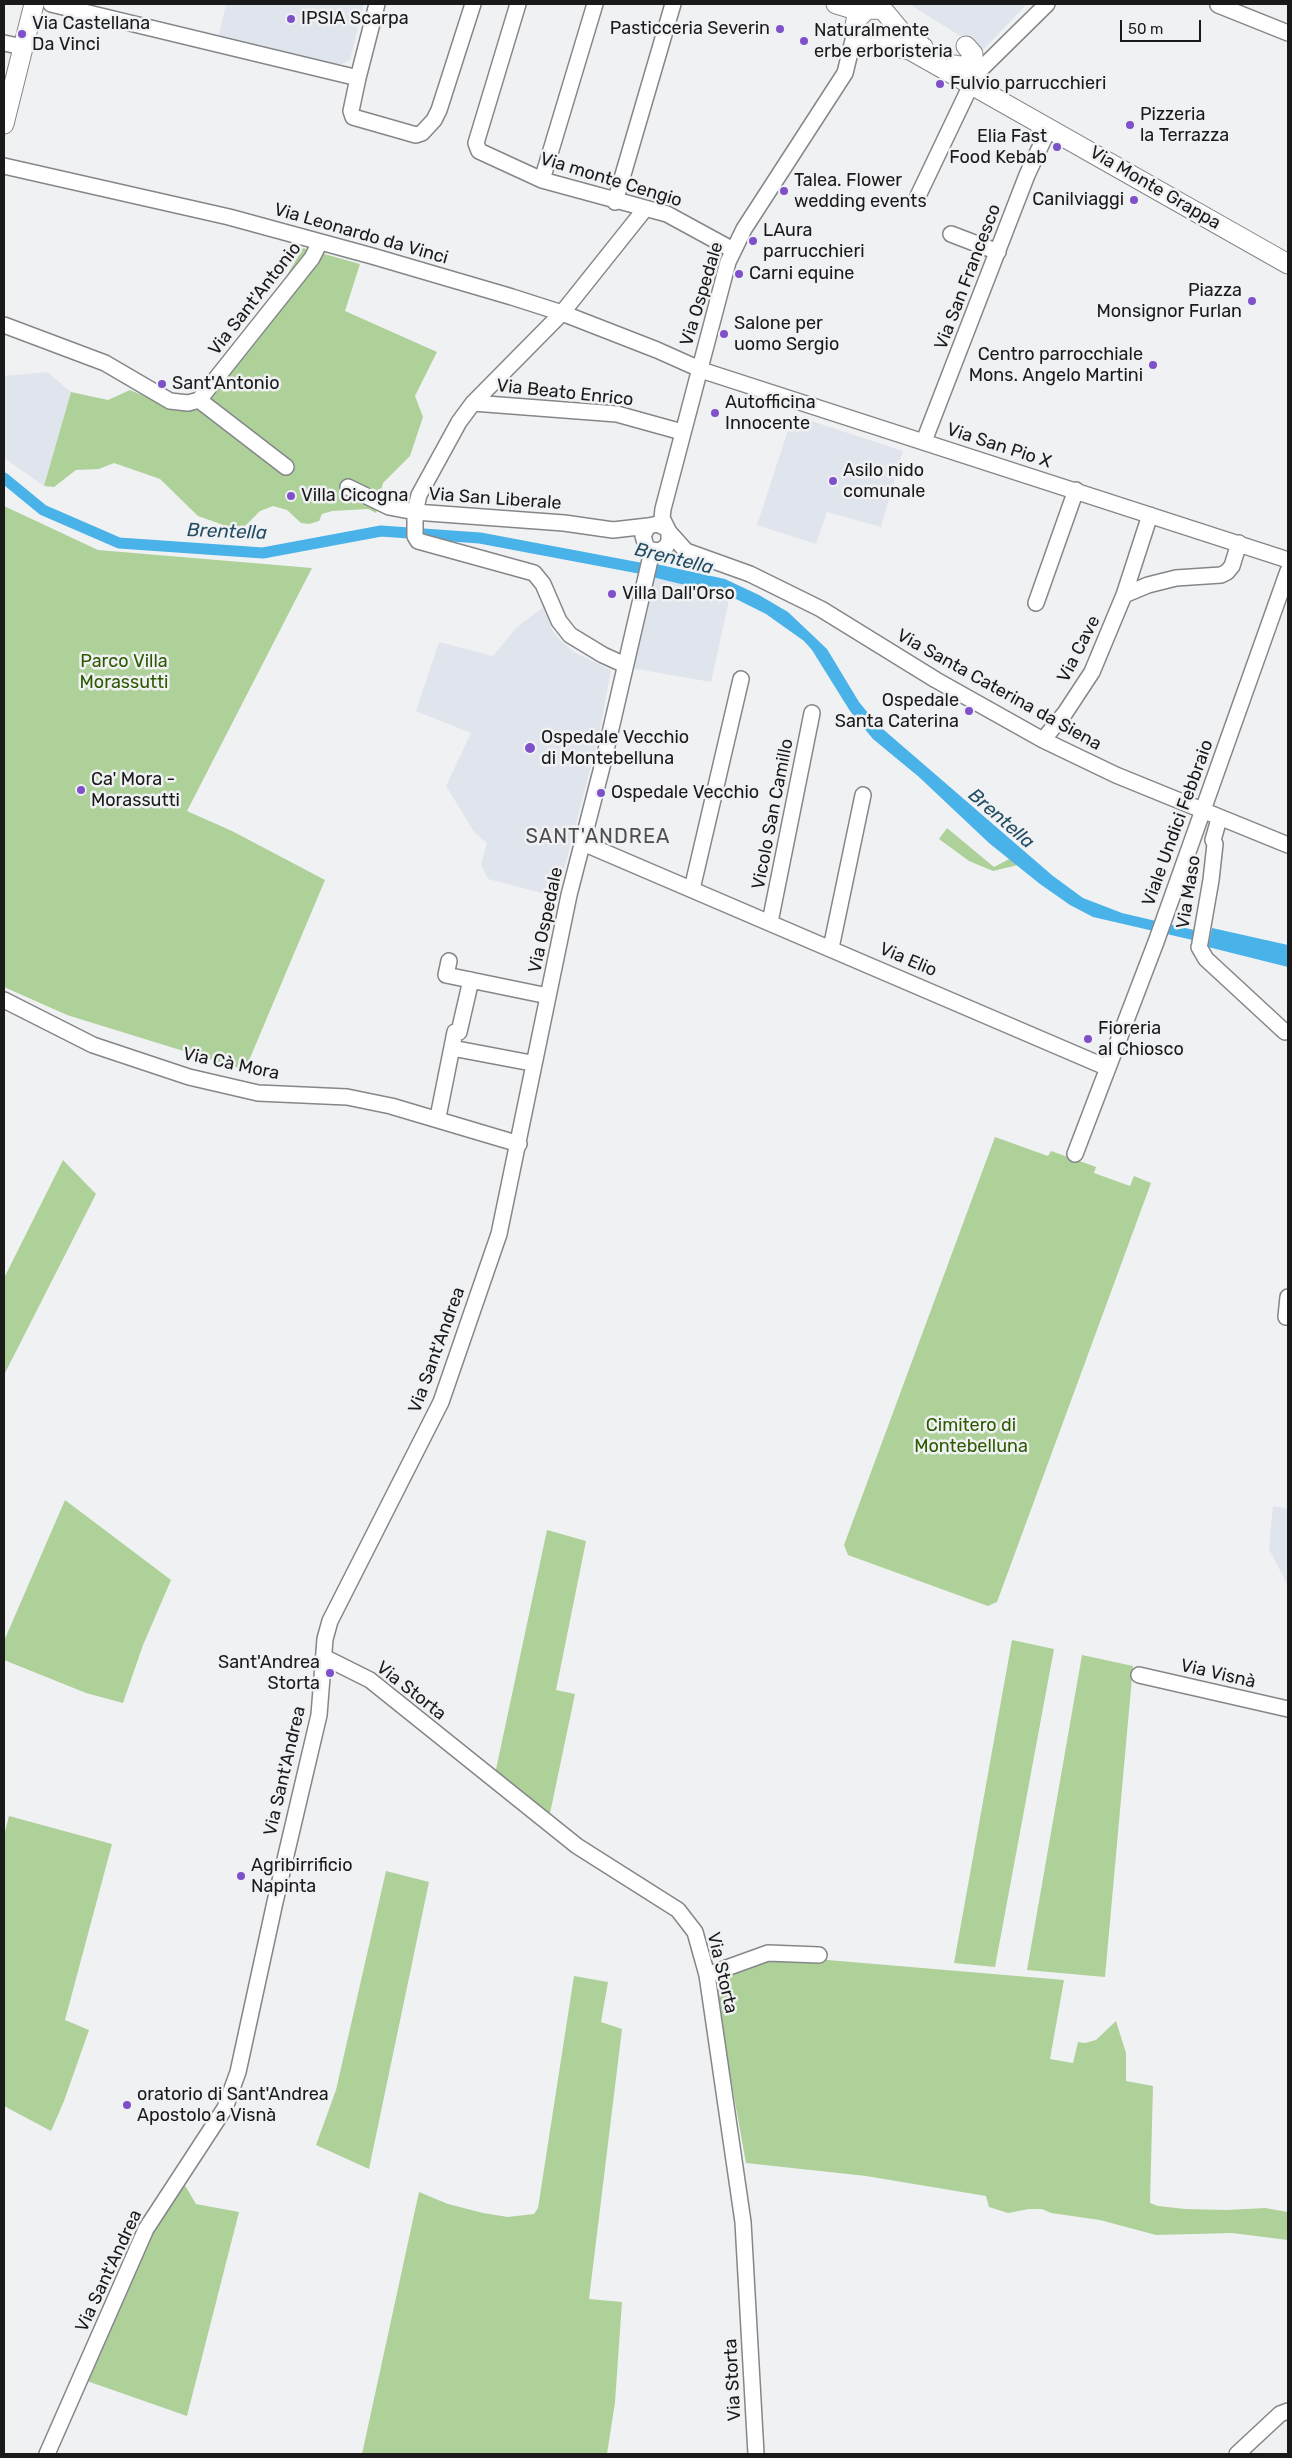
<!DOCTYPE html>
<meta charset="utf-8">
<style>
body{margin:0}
#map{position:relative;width:1292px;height:2458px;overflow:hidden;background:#f0f1f3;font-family:Rubik,sans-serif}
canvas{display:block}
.frame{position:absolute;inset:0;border:5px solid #1a1a1b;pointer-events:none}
.scale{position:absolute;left:1120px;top:20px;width:81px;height:22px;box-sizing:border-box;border:2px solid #1a1a1b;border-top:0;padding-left:6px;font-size:15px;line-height:18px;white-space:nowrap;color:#1a1a1b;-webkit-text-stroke:4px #f0f1f3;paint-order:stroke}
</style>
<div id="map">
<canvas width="1292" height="2458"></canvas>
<div class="frame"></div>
<div class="scale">50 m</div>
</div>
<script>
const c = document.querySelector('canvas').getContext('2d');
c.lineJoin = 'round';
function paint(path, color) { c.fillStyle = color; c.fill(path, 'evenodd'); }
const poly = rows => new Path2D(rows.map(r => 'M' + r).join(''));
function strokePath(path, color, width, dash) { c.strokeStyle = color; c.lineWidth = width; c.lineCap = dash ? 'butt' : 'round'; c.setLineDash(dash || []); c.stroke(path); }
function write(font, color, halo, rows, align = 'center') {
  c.font = font + ' Rubik,sans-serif'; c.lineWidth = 5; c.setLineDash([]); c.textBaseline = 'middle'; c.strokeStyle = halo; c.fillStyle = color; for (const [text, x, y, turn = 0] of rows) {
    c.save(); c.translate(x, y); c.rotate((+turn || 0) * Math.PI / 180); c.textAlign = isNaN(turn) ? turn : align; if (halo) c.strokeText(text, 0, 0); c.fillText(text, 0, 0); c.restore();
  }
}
paint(poly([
 [226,4,364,4,350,60,339,65,219,35],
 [909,4,1027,4,983,50],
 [47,372,71,392,44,486,4,458,4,376],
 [793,415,903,451,881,527,827,512,816,544,757,525],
 [652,577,730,596,711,682,631,668],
 [544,607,552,630,560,640,574,652,611,670,599,735,557,897,488,879,481,865,487,843,475,833,446,786,471,733,416,711,439,642,493,656,517,627],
 [1273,1506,1288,1509,1288,1586,1269,1549]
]), '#e0e4ed');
paint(poly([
 [303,248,360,264,345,311,437,352,415,396,423,417,410,456,383,483,376,513,368,509,332,511,322,514,319,521,309,524,301,523,287,510,273,506,260,511,245,526,226,526,198,516,160,479,114,463,99,469,76,470,54,487,44,486,71,392,108,400,130,390,172,408,201,409,242,352],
 [4,506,98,550,312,568,187,811,232,831,325,880,245,1070,67,1015,4,987],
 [947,828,994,867,1011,858,1018,865,993,871,969,861,939,839],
 [995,1137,1048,1156,1051,1151,1088,1164,1096,1167,1094,1173,1130,1186,1134,1176,1151,1183,997,1602,988,1606,848,1555,844,1545],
 [63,1160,96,1194,4,1375,4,1278],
 [65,1500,171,1580,143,1645,123,1703,86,1693,4,1660,4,1641],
 [547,1530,586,1541,556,1690,575,1694,549,1818,495,1774],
 [1012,1640,1054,1649,995,1967,954,1963],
 [1082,1655,1133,1666,1105,1977,1027,1970],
 [9,1816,112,1844,65,2020,89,2030,64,2101,51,2131,4,2106,4,1835],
 [386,1871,429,1882,369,2169,316,2145,336,2090],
 [768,1959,816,1959,1064,1980,1050,2059,1073,2063,1078,2042,1085,2043,1096,2040,1116,2021,1126,2053,1126,2081,1153,2086,1150,2203,1158,2206,1185,2209,1227,2210,1265,2208,1288,2212,1288,2240,1232,2233,1156,2235,1100,2220,1051,2213,1042,2209,1029,2209,1008,2213,989,2207,986,2196,866,2176,746,2163,713,1980],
 [574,1976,608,1982,601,2022,622,2029,589,2299,622,2302,615,2402,607,2454,362,2454,419,2192,448,2204,483,2213,508,2217,534,2214,538,2208],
 [183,2182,196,2204,239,2212,187,2416,87,2381,151,2234]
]), '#aed19a');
paint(poly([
 [656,564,725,579,759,595,788,612,827,649,859,702,877,724,1053,876,1083,898,1122,913,1198,931,1197,941,1093,917,1070,905,1040,884,989,843,919,777,873,739,850,711,812,650,804,641,766,614,730,596,652,577],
 [1212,928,1288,945,1288,967,1208,947]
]), '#49b2e8');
strokePath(poly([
 [4,478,43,510,119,543,263,553,381,531,480,538,655,571]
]), '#49b2e8', 11);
const minor = poly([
 [51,4,358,78,377,4],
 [518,4,476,143,479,151,542,180,667,214,733,250],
 [1218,5,1288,33],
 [4,43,23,47],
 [358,78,351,111,353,117,416,135,422,133,434,120,439,110,473,4],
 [4,166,229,217,372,256,512,297,562,313,657,350,704,371,1288,560],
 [542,180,595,4],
 [918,196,969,89,981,69,1047,4],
 [615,202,673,4],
 [951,234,998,252],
 [4,325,105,363,170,401,188,403,199,400,312,258,320,242],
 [199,400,286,467],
 [473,403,617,414,682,432],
 [924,441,1027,175,1049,128],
 [348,487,389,507,415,512,564,523,613,530,648,526],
 [667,529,658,524,648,526,643,536,646,546,651,550,659,551,666,547,669,541,669,532,662,518,663,509,728,262,744,229,845,73,855,32],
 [669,532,686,551,750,574,821,609,936,680,1043,740,1116,775,1288,845],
 [1124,595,1148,585,1176,578,1221,575,1227,572,1232,566,1239,543],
 [1036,603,1076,490],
 [625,665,603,655,570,635,559,621,543,584,534,573,418,541,415,536,415,512,419,495,459,422,473,403,562,313,645,209],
 [1043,740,1065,713,1092,672,1124,595,1150,515],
 [583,843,1108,1068],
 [692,889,741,679],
 [770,922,812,713],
 [1200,943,1211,880,1215,844,1213,840,1219,819],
 [1199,947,1206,959,1285,1032],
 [831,948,863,795],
 [449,961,446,975,548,996],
 [4,1000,93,1045,189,1077,258,1093,347,1097,391,1106,519,1144],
 [452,1048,526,1062],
 [439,1112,455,1032,459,1032,471,980],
 [1075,1154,1156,942,1288,571],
 [1288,1297,1286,1317,1288,1317],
 [324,1657,370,1680,577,1846,678,1910,695,1932,707,1975,743,2222,756,2454],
 [1139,1675,1288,1709],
 [707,1975,768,1953,819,1955],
 [47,2454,146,2229,225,2108,238,2072,275,1902,319,1715,325,1639,330,1621,441,1402,499,1234,569,895,603,763,650,560,652,555,659,551],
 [1237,2454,1280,2414,1288,2411]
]);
const major = poly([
 [836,4,856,10,878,9,884,11,904,35,923,47],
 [865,11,856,20,855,26,857,38,861,43,866,46,878,47,889,41,892,35],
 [884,45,910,50,1288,264],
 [955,65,963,67,973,59,973,54,966,46],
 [4,124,34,4]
]);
strokePath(minor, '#858689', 18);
strokePath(major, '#858689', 21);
strokePath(minor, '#fff', 15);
strokePath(major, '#fff', 19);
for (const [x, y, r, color] of [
 [291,19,5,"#7e51ca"],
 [780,29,5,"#7e51ca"],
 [22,34,5,"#7e51ca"],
 [804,41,5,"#7e51ca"],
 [940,84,5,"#7e51ca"],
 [1130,125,5,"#7e51ca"],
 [1057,147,5,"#7e51ca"],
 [784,191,5,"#7e51ca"],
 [1134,200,5,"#7e51ca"],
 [753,241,5,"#7e51ca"],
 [739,274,5,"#7e51ca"],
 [1252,301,5,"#7e51ca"],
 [724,334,5,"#7e51ca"],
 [1153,365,5,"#7e51ca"],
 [162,384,5,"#7e51ca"],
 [715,413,5,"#7e51ca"],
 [833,481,5,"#7e51ca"],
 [291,496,5,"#7e51ca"],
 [612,594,5,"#7e51ca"],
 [969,711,5,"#7e51ca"],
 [530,748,6,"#7e51ca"],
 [81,790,5,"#7e51ca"],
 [601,793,5,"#7e51ca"],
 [1088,1039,5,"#7e51ca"],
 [330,1673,5,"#7e51ca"],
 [241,1876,5,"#7e51ca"],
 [127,2105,5,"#7e51ca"]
]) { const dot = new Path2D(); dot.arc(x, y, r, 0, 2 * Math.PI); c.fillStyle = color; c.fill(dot); strokePath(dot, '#f0f1f3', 2); }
write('18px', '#1a1a1b', '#f0f1f3', [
 ["IPSIA Scarpa",301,19],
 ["Via Castellana",32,24],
 ["Da Vinci",32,45],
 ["Pasticceria Severin",770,29,"right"],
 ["Naturalmente",814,31],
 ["erbe erboristeria",814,52],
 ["Fulvio parrucchieri",950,84],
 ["Pizzeria",1140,115],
 ["la Terrazza",1140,136],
 ["Elia Fast",1047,137,"right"],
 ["Food Kebab",1047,158,"right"],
 ["Talea. Flower",794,181],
 ["wedding events",794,202],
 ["Canilviaggi",1124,200,"right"],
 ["LAura",763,231],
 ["parrucchieri",763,252],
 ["Carni equine",749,274],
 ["Piazza",1242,291,"right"],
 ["Monsignor Furlan",1242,312,"right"],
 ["Salone per",734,324],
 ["uomo Sergio",734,345],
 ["Centro parrocchiale",1143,355,"right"],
 ["Mons. Angelo Martini",1143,376,"right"],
 ["Sant'Antonio",172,384],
 ["Autofficina",725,403],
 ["Innocente",725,424],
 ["Asilo nido",843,471],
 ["comunale",843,492],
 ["Villa Cicogna",301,496],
 ["Villa Dall'Orso",622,594],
 ["Ospedale",959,701,"right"],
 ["Santa Caterina",959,722,"right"],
 ["Ospedale Vecchio",541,738],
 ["di Montebelluna",541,759],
 ["Ca' Mora -",91,780],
 ["Morassutti",91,801],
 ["Ospedale Vecchio",611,793],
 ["Fioreria",1098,1029],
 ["al Chiosco",1098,1050],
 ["Sant'Andrea",320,1663,"right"],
 ["Storta",320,1684,"right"],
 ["Agribirrificio",251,1866],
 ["Napinta",251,1887],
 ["oratorio di Sant'Andrea",137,2095],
 ["Apostolo a Visnà",137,2116]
], 'left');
write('18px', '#1a1a1b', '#f0f1f3', [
 ["Via monte Cengio",611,180,17],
 ["Via Monte Grappa",1155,188,30],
 ["Via Leonardo da Vinci",361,234,16],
 ["Via San Francesco",968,277,-69],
 ["Via Ospedale",702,294,-73],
 ["Via Sant'Antonio",255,299,-52],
 ["Via Beato Enrico",565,393,6],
 ["Via San Pio X",999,446,18],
 ["Via San Liberale",495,499,4],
 ["Via Cave",1079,649,-63],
 ["Via Santa Caterina da Siena",999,690,29],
 ["Vicolo San Camillo",773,814,-79],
 ["Viale Undici Febbraio",1178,823,-70],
 ["Via Maso",1189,892,-81],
 ["Via Ospedale",546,920,-78],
 ["Via Elio",908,960,23],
 ["Via Cà Mora",231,1064,12],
 ["Via Sant'Andrea",437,1350,-70],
 ["Via Visnà",1218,1674,13],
 ["Via Storta",411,1691,38],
 ["Via Sant'Andrea",285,1771,-77],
 ["Via Storta",722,1973,77],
 ["Via Sant'Andrea",109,2271,-65],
 ["Via Storta",733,2380,-93]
]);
write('18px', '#2d5a00', '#f0f1f3', [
 ["Parco Villa",124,662],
 ["Morassutti",124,683],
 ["Cimitero di",971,1426],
 ["Montebelluna",971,1447]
]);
write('italic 19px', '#234e65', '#f0f1f3', [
 ["Brentella",227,532,2],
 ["Brentella",674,559,14],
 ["Brentella",1001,819,41]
]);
c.letterSpacing = '1px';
write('20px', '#4e4e51', '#f0f1f3', [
 ["SANT'ANDREA",598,837]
]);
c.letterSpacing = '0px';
</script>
